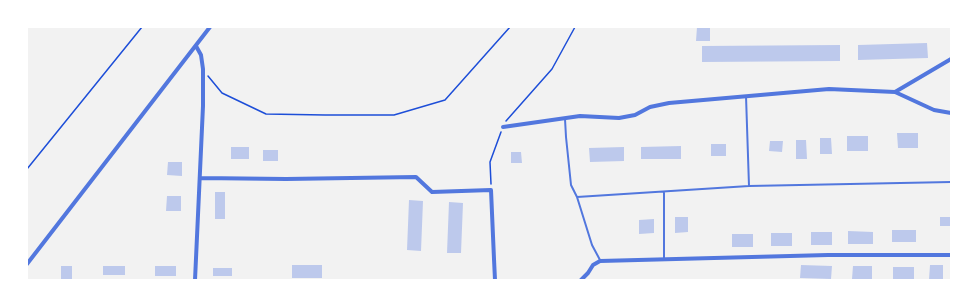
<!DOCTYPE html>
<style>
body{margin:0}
#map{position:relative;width:978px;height:307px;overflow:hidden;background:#f2f2f2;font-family:Commissioner,sans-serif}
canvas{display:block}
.frame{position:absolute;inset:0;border:28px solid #fff;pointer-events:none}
</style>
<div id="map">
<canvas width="978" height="307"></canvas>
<div class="frame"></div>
</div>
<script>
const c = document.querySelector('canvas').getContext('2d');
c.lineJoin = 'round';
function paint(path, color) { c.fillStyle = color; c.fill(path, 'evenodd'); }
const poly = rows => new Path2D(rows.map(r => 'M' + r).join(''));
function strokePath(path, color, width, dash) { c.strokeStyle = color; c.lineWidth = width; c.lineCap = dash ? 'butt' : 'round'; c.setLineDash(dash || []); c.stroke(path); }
paint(poly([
 [697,27,710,27,710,41,696,41],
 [927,43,928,58,858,60,858,45],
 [840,45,840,61,702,62,702,46],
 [897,133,918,133,918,148,898,148],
 [847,136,868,136,868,151,847,151],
 [820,138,831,138,832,154,820,154],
 [796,140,806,140,807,159,796,159],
 [770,141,783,141,782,152,769,151],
 [711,144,726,144,726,156,711,156],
 [681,146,681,159,641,159,641,147],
 [231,147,249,147,249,159,231,159],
 [624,147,624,161,590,162,589,148],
 [263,150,278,150,278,161,263,161],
 [511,152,521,152,522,163,511,163],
 [168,162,182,162,182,176,167,175],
 [215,192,225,192,225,219,215,219],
 [167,196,181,196,181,211,166,211],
 [409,200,423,201,421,251,407,250],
 [449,202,463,203,461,253,447,253],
 [675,217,688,217,688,232,675,233],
 [940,217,951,217,951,226,940,226],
 [654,219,654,233,639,234,639,220],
 [892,230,916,230,916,242,892,242],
 [848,231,873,232,873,244,848,244],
 [811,232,832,232,832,245,811,245],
 [771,233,792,233,792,246,771,246],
 [732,234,753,234,753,247,732,247],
 [292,265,322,265,322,278,292,278],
 [801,265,832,266,831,279,800,278],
 [930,265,943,265,943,280,929,280],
 [61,266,72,266,72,280,61,280],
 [103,266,125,266,125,275,103,275],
 [155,266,176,266,176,276,155,276],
 [853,266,872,266,872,279,852,279],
 [893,267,914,267,914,279,893,279],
 [213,268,232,268,232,276,213,276]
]), '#bdc9ec');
strokePath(poly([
 [208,76,222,93,266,114,325,115,394,115,445,100,510,27],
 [506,121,552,69,575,27],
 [27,169,142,27],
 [491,184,490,162,501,132]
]), '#1d4ed8', 1.5);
strokePath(poly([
 [746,96,749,186],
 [565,119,566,137,571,185,577,197,592,245,600,260],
 [664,192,664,259],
 [577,197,749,186,951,182]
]), '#5277de', 2);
strokePath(poly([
 [895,92,951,59],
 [503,127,580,116,619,118,635,115,650,107,669,103,829,89,895,92,934,110,951,113],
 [200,178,286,179,416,177,432,192,491,190,494,259,495,280],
 [27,264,210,27],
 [195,280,203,106,203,69,201,55,196,46],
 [581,280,588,273,593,265,600,261,828,255,951,255]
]), '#5277de', 4);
</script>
